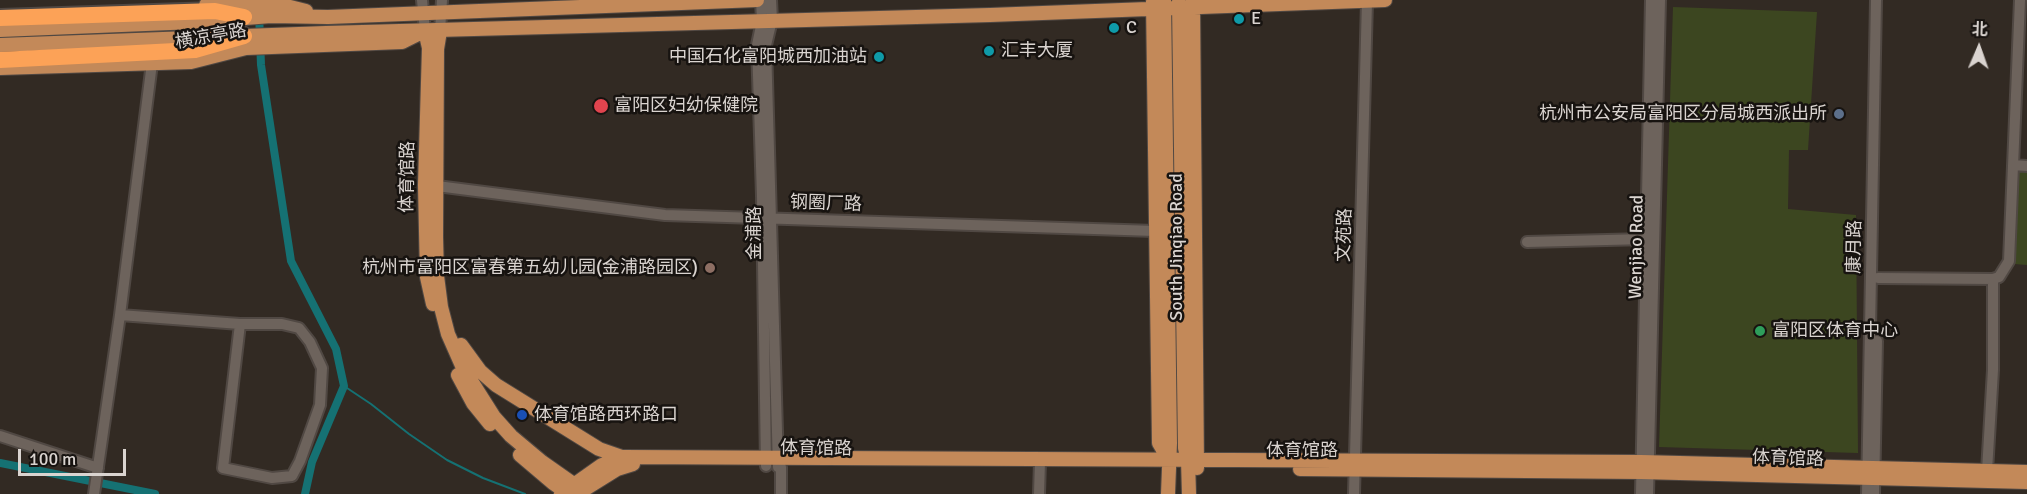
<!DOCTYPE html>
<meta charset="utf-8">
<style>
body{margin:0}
#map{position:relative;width:2027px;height:494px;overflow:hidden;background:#322a23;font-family:Signika,"Noto Sans SC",sans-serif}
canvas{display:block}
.north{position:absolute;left:1949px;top:18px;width:60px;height:60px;-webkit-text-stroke:4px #171310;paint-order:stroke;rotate:2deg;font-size:16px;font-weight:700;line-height:24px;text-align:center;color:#dad4d0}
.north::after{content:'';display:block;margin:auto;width:21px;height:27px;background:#dad4d0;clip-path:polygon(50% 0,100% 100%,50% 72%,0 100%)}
.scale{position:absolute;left:18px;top:449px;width:108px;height:27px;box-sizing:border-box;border:3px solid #dad4d0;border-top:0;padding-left:8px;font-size:18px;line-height:21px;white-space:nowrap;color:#dad4d0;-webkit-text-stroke:4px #171310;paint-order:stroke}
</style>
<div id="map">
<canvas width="2027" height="494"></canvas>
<div class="north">北</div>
<div class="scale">100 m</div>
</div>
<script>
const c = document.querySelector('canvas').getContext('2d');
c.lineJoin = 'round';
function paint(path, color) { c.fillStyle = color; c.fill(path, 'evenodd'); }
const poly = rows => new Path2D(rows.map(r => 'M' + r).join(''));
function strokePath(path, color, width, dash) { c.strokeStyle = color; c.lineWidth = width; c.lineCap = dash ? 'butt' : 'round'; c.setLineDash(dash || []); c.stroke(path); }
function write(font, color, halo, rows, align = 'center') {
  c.font = font + ' Signika,"Noto Sans SC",sans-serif'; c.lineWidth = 5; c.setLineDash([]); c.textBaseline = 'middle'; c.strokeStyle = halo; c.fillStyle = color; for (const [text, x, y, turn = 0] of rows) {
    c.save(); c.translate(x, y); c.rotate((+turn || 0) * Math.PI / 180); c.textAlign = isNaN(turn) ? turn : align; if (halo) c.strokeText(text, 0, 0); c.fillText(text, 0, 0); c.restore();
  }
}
paint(poly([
 [1673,7,1817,12,1808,150,1789,150,1788,209,1856,215,1858,453,1659,447],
 [2016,168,2027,168,2027,265,2014,264]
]), '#3c4620');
strokePath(poly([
 [344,386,371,404,409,434,447,460,483,478,525,494]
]), '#157173', 2);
strokePath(poly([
 [259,13,261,65,291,261,336,349,344,386,312,462,305,494],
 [0,463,155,494]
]), '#157173', 8);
const minor = poly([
 [422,0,425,31],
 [761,0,762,21,757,45,762,196,766,466],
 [771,0,772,20,766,45,778,467],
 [440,31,442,0],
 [2013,165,2027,166],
 [429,185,665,215,1155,231],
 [1527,242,1646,239],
 [1878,278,1993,279,1999,277,2009,261,2020,0],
 [120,315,240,324,223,468,272,478,292,476,300,461,320,405,322,368,310,342,299,328,282,324,240,324],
 [0,436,98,468],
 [1987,471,1993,370,1993,279],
 [94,494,120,315,152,63],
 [781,494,781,467],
 [1039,494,1040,461],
 [1354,494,1367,1],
 [1641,494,1651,0],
 [1648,494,1660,0],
 [1867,494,1876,0],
 [1874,494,1877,341]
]);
const major = poly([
 [1164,1,1170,443,1168,494],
 [1193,1,1197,468],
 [1153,2,1159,443,1169,460],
 [1179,2,1185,448,1188,460,1189,494],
 [206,5,274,3,306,11],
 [0,30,194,22,271,16,328,17,757,0],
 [425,31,429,48,425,185,427,277,433,304],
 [440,31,437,49,436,237,437,276,441,307,448,334,463,368,494,417,511,436,542,462,579,488],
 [0,45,326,33,990,15,1385,0],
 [0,68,191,62,246,48,402,42,420,33],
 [461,345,480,371,496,385,599,449,625,458],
 [458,375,473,403,490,424],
 [520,455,553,483,569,494],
 [1300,469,1641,472,2027,482],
 [561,494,602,465,624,457,1641,462,2027,472],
 [577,494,617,469,633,464]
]);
const highway = poly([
 [0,18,215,11,244,17],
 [0,60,195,50,244,36]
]);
strokePath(minor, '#504843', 14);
strokePath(major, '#504843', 16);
strokePath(highway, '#504843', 20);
strokePath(minor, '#6d635c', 10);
strokePath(major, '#c38959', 14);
strokePath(highway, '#fca257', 16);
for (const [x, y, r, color] of [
 [1239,19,6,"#0f9aa8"],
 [1114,28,6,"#0f9aa8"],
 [989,51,6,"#0f9aa8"],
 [879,57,6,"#0f9aa8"],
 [601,106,8,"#e0444e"],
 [1839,114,6,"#5c6f8a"],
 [710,268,6,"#8d6e63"],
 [1760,331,6,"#2e9e5b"],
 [522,415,6,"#1a4fb4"]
]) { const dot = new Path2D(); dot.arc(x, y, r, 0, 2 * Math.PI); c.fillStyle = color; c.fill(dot); strokePath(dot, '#171310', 2); }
write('18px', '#dad4d0', '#171310', [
 ["E",1251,19],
 ["C",1126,28],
 ["汇丰大厦",1001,51],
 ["中国石化富阳城西加油站",867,57,"right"],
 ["富阳区妇幼保健院",614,106],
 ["杭州市公安局富阳区分局城西派出所",1827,114,"right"],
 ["杭州市富阳区富春第五幼儿园(金浦路园区)",698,268,"right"],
 ["富阳区体育中心",1772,331],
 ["体育馆路西环路口",534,415]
], 'left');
write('18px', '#dad4d0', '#171310', [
 ["横凉亭路",211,37,-10],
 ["体育馆路",408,177,-89],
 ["钢圈厂路",826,204,2],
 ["金浦路",755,233,-90],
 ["文苑路",1345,235,-88],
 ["South Jinqiao Road",1177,247,-90],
 ["Wenjiao Road",1637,247,-89],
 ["康月路",1855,247,-89],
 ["体育馆路",816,449,1],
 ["体育馆路",1302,451],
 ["体育馆路",1788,459,2]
]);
</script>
